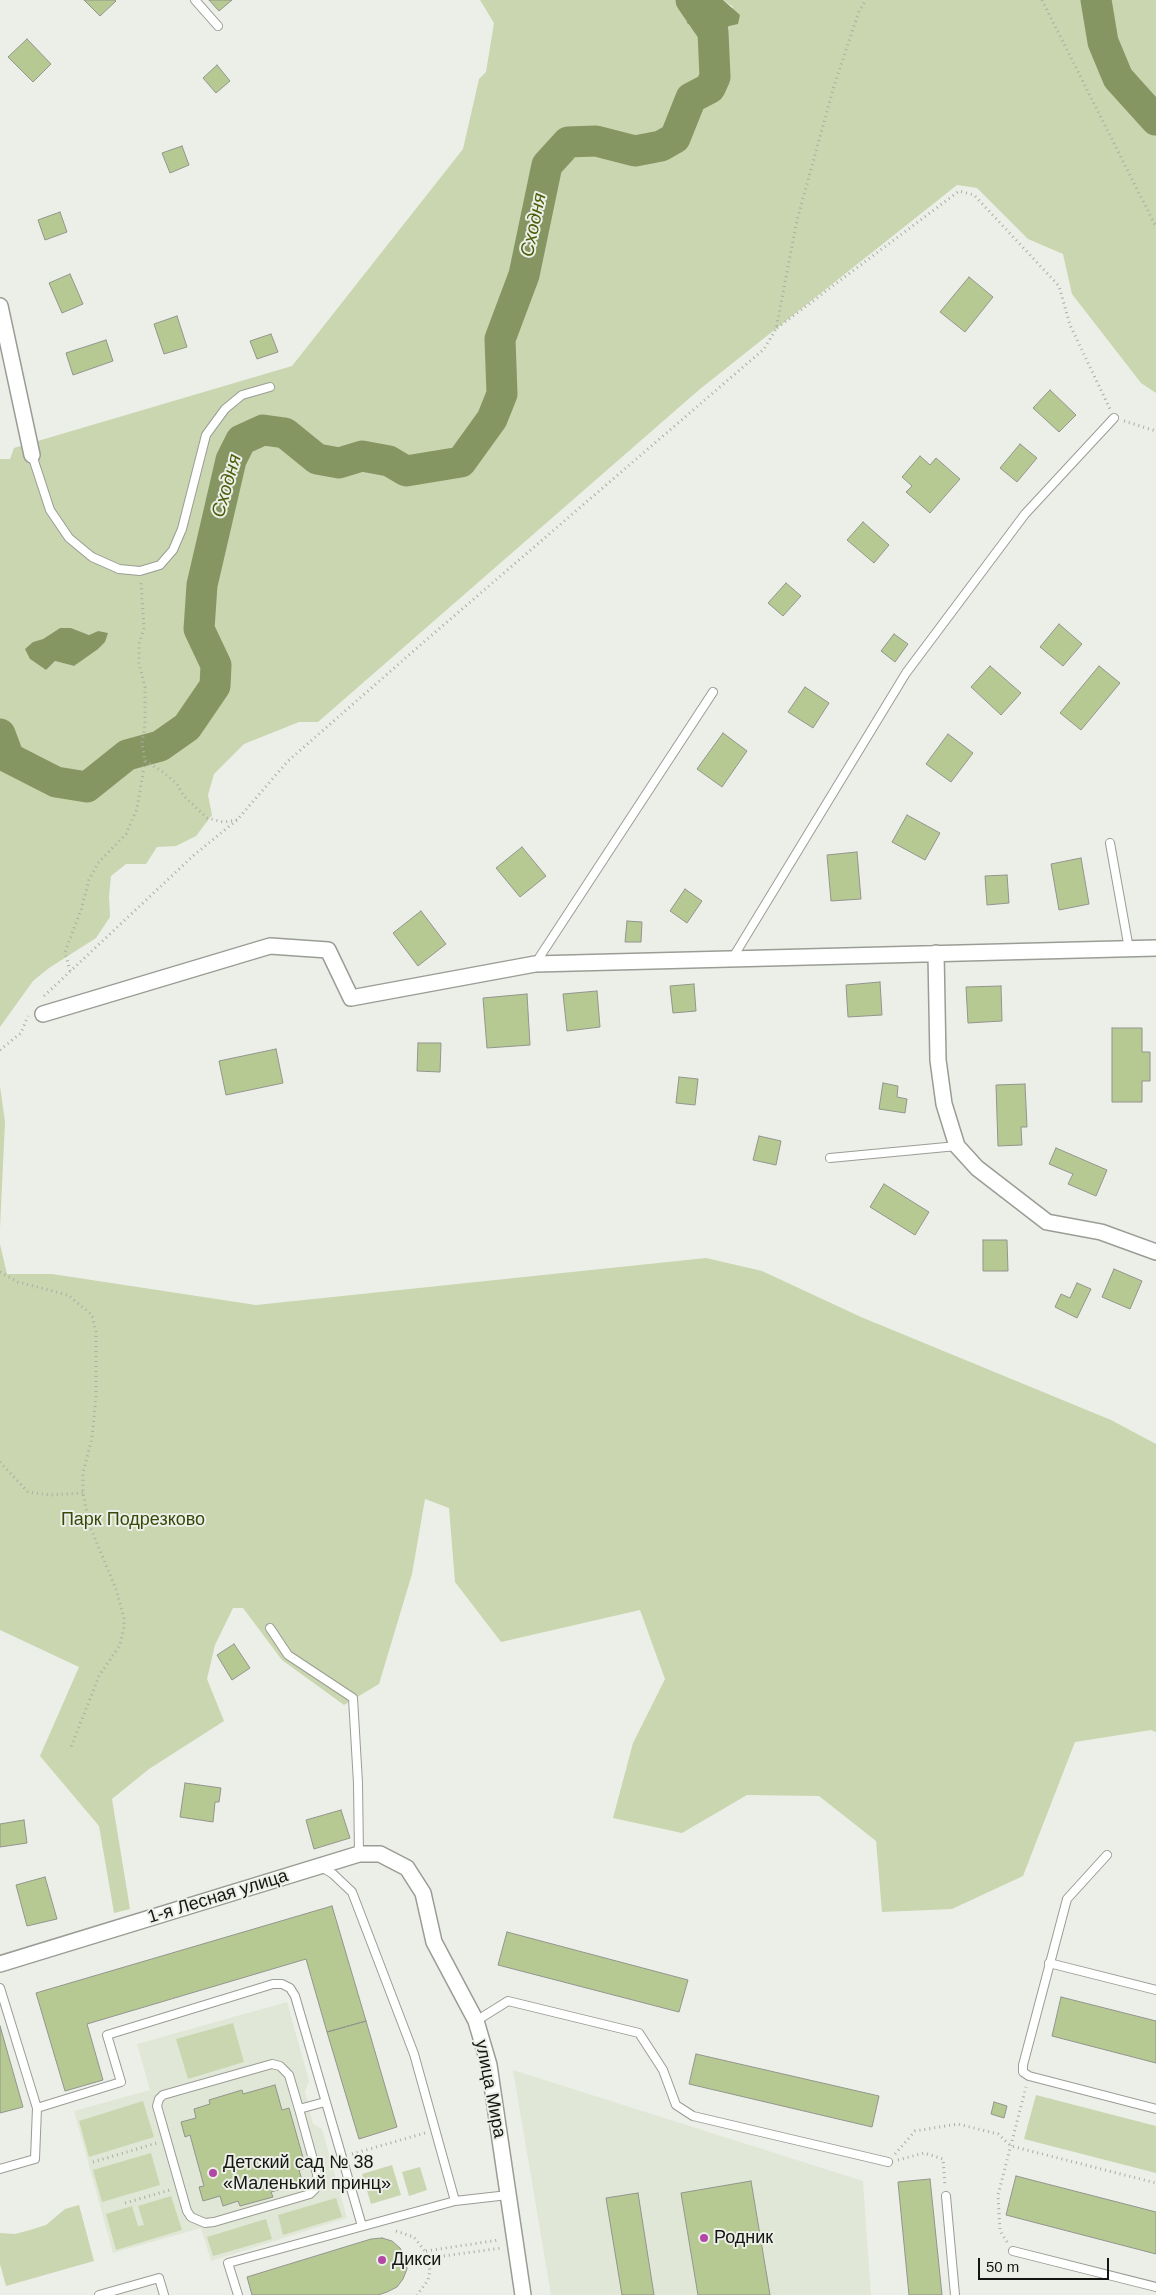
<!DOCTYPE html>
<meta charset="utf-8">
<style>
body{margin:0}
#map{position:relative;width:1156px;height:2295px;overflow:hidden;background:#ecefe7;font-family:Helvetica,sans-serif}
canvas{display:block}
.scale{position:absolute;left:978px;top:2258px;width:131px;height:22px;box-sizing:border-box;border:2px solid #151613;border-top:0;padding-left:6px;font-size:15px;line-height:18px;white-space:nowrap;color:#151613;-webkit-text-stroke:4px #ecefe7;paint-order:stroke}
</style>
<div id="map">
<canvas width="1156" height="2295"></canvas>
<div class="scale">50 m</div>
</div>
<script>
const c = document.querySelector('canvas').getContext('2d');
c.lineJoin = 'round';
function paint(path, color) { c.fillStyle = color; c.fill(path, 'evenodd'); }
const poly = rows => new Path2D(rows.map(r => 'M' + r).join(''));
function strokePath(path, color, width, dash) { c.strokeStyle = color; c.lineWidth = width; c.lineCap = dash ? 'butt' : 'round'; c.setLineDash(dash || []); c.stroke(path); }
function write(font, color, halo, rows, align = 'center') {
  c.font = font + ' Helvetica,sans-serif'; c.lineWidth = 4; c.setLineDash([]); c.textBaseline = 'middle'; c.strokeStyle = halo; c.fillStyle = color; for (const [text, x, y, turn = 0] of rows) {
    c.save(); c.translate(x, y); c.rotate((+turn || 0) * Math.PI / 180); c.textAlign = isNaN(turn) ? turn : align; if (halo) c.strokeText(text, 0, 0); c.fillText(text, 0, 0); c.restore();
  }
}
paint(poly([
 [287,2002,309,2081,305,2091,313,2124,322,2129,347,2218,211,2261,201,2228,113,2253,74,2111,150,2090,137,2044],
 [513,2070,863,2181,871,2295,551,2295]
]), '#e1e7d7');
paint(poly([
 [480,0,690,0,687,4,686,13,704,39,708,48,708,59,721,74,718,64,721,44,729,26,733,7,723,0,1156,0,1156,393,1141,383,1072,294,1063,254,1028,239,977,188,957,185,700,389,318,722,299,722,244,744,214,774,208,795,212,815,196,836,176,846,157,847,146,864,126,864,111,876,109,896,110,917,96,938,49,968,33,981,0,1027,0,459,10,459,14,448,292,366,463,149,479,79,486,72,494,23],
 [60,628,71,628,89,635,98,631,105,642,74,666,55,661,46,670,30,659,33,642,43,639],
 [0,1086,5,1122,0,1228],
 [0,1244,7,1274,52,1274,256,1305,706,1258,762,1271,861,1317,1111,1420,1156,1444,1156,1732,1151,1730,1075,1742,1023,1876,952,1909,882,1912,876,1841,819,1796,747,1795,682,1833,613,1818,633,1743,665,1679,640,1610,501,1642,455,1582,449,1508,425,1499,412,1574,379,1684,344,1705,282,1660,243,1608,233,1608,215,1645,207,1679,224,1721,149,1769,112,1799,130,1909,114,1913,99,1826,40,1756,79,1667,0,1630],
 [233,2023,244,2062,188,2079,176,2039],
 [1036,2095,1156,2126,1156,2173,1024,2139],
 [143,2101,154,2137,89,2157,79,2121],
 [151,2153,160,2185,102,2202,93,2170],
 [392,2165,401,2195,371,2204,362,2174],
 [420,2167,427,2190,409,2196,402,2172],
 [171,2196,182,2230,116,2250,106,2214,132,2206,138,2226,144,2225,138,2206],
 [336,2198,342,2217,283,2235,278,2215],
 [79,2205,94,2261,6,2286,0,2264,0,2233,15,2234,30,2230,46,2225,65,2209],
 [266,2219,272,2239,213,2256,207,2237]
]), '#c9d6b0');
paint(poly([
 [690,0,723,0,740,15,738,24,729,26,723,34,718,64,721,74,719,81,710,81,708,48,699,31,687,23,687,3],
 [60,628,71,628,89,635,98,631,108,633,105,642,98,649,74,666,55,661,46,670,30,659,25,649,33,642,43,639]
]), '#869662');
strokePath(poly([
 [1096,0,1103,42,1118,78,1156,120],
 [0,734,9,758,56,782,87,787,127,755,160,746,187,727,215,686,216,665,199,629,202,585,231,460,241,440,263,430,285,433,317,459,339,463,362,456,389,461,406,471,461,462,492,419,502,394,500,339,524,275,547,165,568,142,596,141,635,151,661,146,675,138,691,98,710,88,715,77,713,32,691,0]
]), '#869662', 31);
const building = poly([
 [84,0,115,0,116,1,100,16,84,0],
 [209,0,232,0,219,11,209,0],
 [27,39,51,64,33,82,8,57,27,39],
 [217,65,230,81,216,93,203,78,217,65],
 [182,146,189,165,170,173,162,153,182,146],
 [60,212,67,232,45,240,38,220,60,212],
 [70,274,83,304,62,313,49,283,70,274],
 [969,277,993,297,965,332,940,312,969,277],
 [177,316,187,347,164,354,154,324,177,316],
 [271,334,278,352,257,359,250,341,271,334],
 [106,340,113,361,73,375,66,353,106,340],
 [1050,390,1076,415,1059,432,1033,408,1050,390],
 [1020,444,1037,458,1017,482,1000,468,1020,444],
 [920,456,930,465,936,458,960,479,930,513,906,492,912,486,902,477,920,456],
 [863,522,889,545,874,563,847,540,863,522],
 [786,583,801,596,783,616,768,603,786,583],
 [1059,624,1082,644,1063,666,1040,647,1059,624],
 [894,634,908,644,895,662,881,651,894,634],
 [990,666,1021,693,1001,715,971,687,990,666],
 [1099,666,1120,683,1081,730,1060,713,1099,666],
 [805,687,829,703,813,728,788,712,805,687],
 [723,733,747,751,722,787,697,769,723,733],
 [948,734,973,753,951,782,926,764,948,734],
 [907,815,940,833,925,860,892,842,907,815],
 [522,847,546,876,520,897,496,868,522,847],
 [857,852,861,899,831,901,827,855,857,852],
 [1081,858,1089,904,1059,910,1051,864,1081,858],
 [1007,875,1009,903,987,905,985,876,1007,875],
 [685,889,702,901,687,923,670,911,685,889],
 [421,911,446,944,418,966,393,933,421,911],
 [627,921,642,922,641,942,625,942,627,921],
 [880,982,882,1015,848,1017,846,985,880,982],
 [694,984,696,1011,673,1013,670,986,694,984],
 [1001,986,1002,1021,968,1023,966,987,1001,986],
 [597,991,600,1027,567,1031,563,994,597,991],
 [527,994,530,1045,487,1048,483,998,527,994],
 [1112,1028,1142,1028,1142,1052,1150,1052,1150,1081,1142,1081,1142,1102,1112,1102,1112,1028],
 [418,1043,441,1043,440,1072,417,1071,418,1043],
 [276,1049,283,1083,226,1095,219,1061,276,1049],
 [679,1077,698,1079,695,1105,676,1103,679,1077],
 [883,1083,898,1086,897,1097,907,1099,905,1113,879,1109,883,1083],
 [1025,1084,1027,1127,1021,1127,1022,1145,998,1146,996,1085,1025,1084],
 [759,1136,781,1141,776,1165,753,1160,759,1136],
 [1056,1148,1107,1170,1096,1196,1068,1184,1073,1174,1049,1164,1056,1148],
 [884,1184,929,1212,915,1235,870,1207,884,1184],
 [983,1240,1007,1240,1008,1271,983,1271,983,1240],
 [1114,1269,1142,1281,1130,1309,1102,1297,1114,1269],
 [1077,1283,1091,1289,1077,1318,1055,1307,1061,1294,1070,1298,1077,1283],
 [234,1644,250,1668,232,1680,217,1655,234,1644],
 [185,1783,221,1788,219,1802,215,1802,213,1822,180,1817,185,1783],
 [341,1810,350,1838,314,1849,306,1820,341,1810],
 [24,1820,27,1843,0,1847,0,1824,24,1820],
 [45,1877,57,1919,27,1926,16,1885,45,1877],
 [332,1906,366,2021,327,2032,306,1959,87,2024,103,2080,65,2091,36,1993,332,1906],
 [507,1932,688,1980,679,2012,498,1965,507,1932],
 [1061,1997,1156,2021,1156,2063,1052,2036,1061,1997],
 [366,2021,397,2127,359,2139,327,2032,366,2021],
 [0,2026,23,2107,0,2113,0,2026],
 [696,2054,879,2096,872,2127,689,2084,696,2054],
 [275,2085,282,2110,289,2108,306,2168,299,2170,303,2183,271,2192,273,2197,240,2206,238,2201,223,2206,220,2196,203,2201,199,2187,204,2186,190,2135,185,2137,181,2122,196,2118,194,2109,210,2104,209,2100,242,2090,243,2094,275,2085],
 [994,2102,1007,2106,1004,2118,991,2114,994,2102],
 [1016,2176,1156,2212,1156,2254,1006,2215,1016,2176],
 [930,2179,942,2295,909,2295,898,2182,930,2179],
 [751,2181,770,2295,698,2295,681,2193,751,2181],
 [638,2193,654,2295,622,2295,606,2198,638,2193],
 [382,2238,392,2241,400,2248,406,2258,407,2269,403,2279,397,2287,387,2292,378,2295,252,2295,247,2277,371,2239,382,2238]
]);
paint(building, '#b7c993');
strokePath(building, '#92958d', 1);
const service = poly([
 [195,0,218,26],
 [32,455,50,510,69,538,92,557,119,569,140,571,160,565,173,550,182,529,206,435,225,409,242,395,270,387],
 [1110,843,1129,949],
 [732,959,906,673,1025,514,1114,418],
 [535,964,713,692],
 [830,1158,957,1146],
 [270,1628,288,1655,353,1698,358,1783,359,1854],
 [1107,1855,1067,1899,1023,2065,1023,2072,1029,2076,1156,2109],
 [320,1866,333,1874,352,1892,414,2054,455,2201],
 [1049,1963,1156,1990],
 [0,1988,37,2108,121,2082,107,2035,273,1984,282,1984,290,1988,295,1996,362,2226],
 [476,2021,508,2001,639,2033,663,2070,676,2105,693,2116,888,2162],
 [299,2109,289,2075,280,2066,272,2064,163,2095,159,2099,157,2106,187,2211,191,2217,205,2223,214,2222,310,2194,315,2189,318,2182,317,2174,299,2109,325,2102],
 [0,2169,35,2159,37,2108],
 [946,2196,955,2295],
 [1013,2251,1156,2287],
 [99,2295,159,2278,164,2295],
 [238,2295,228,2263,455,2201,508,2195]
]);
const minor = poly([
 [0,306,32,455],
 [936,953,938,1060,944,1104,957,1146,977,1168,1047,1222,1101,1232,1156,1252],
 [43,1014,270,946,328,950,351,998,535,964,1156,948],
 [0,1964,359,1854,380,1854,407,1868,423,1893,434,1942,476,2021,489,2065,523,2295]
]);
strokePath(service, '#9a9d95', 10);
strokePath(minor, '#9a9d95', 18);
strokePath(poly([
 [1042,0,1156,227],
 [777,328,959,191,974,195,1059,286,1070,325,1110,409],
 [1124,421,1156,431],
 [145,761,163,772,177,784,183,795,207,818,223,822,237,820],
 [70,971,65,952,81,910,89,880,98,863,126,834,137,809,145,761,142,743,145,725,145,687,139,663,139,644,144,628,141,583],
 [44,996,194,855,237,820,288,761,425,641,764,349,776,329,797,220,834,86,859,11,866,0],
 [0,1050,21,1033,28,1016],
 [0,1272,18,1282,68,1295,92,1315,96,1332,96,1396,92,1438,83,1473,83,1493,89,1524,116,1589,124,1618,124,1627,120,1645,99,1676,71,1747],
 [0,1462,28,1492,50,1495,83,1493],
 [352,2154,425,2133],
 [895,2154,915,2131,958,2124,998,2134,1011,2146,1156,2183],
 [898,2160,924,2153,943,2159,945,2186],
 [93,2162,157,2143],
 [125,2203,170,2190],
 [396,2231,414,2237,427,2254,430,2271,428,2280,417,2295],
 [1007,2242,1000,2231,998,2195,1026,2087],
 [426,2251,499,2240],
 [429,2258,502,2248]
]), '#aaada6', 3, [1, 4]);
strokePath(service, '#fff', 8);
strokePath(minor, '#fff', 15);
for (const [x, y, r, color] of [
 [213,2173,5,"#b347a6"],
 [704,2238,5,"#b347a6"],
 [382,2260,5,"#b347a6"]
]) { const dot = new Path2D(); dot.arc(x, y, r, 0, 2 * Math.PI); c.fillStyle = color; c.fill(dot); strokePath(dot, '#ecefe7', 2); }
write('18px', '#394709', '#ecefe7', [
 ["Парк Подрезково",133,1520]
]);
write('18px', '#151613', '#ecefe7', [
 ["1-я Лесная улица",218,1897,-17],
 ["улица Мира",490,2089,79]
]);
write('18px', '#151613', '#ecefe7', [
 ["Детский сад № 38",223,2163],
 ["«Маленький принц»",223,2184],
 ["Родник",714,2238],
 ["Дикси",392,2260]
], 'left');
write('italic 19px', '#4b5e09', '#ecefe7', [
 ["Сходня",534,225,-78],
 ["Сходня",227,486,-74]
]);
</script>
